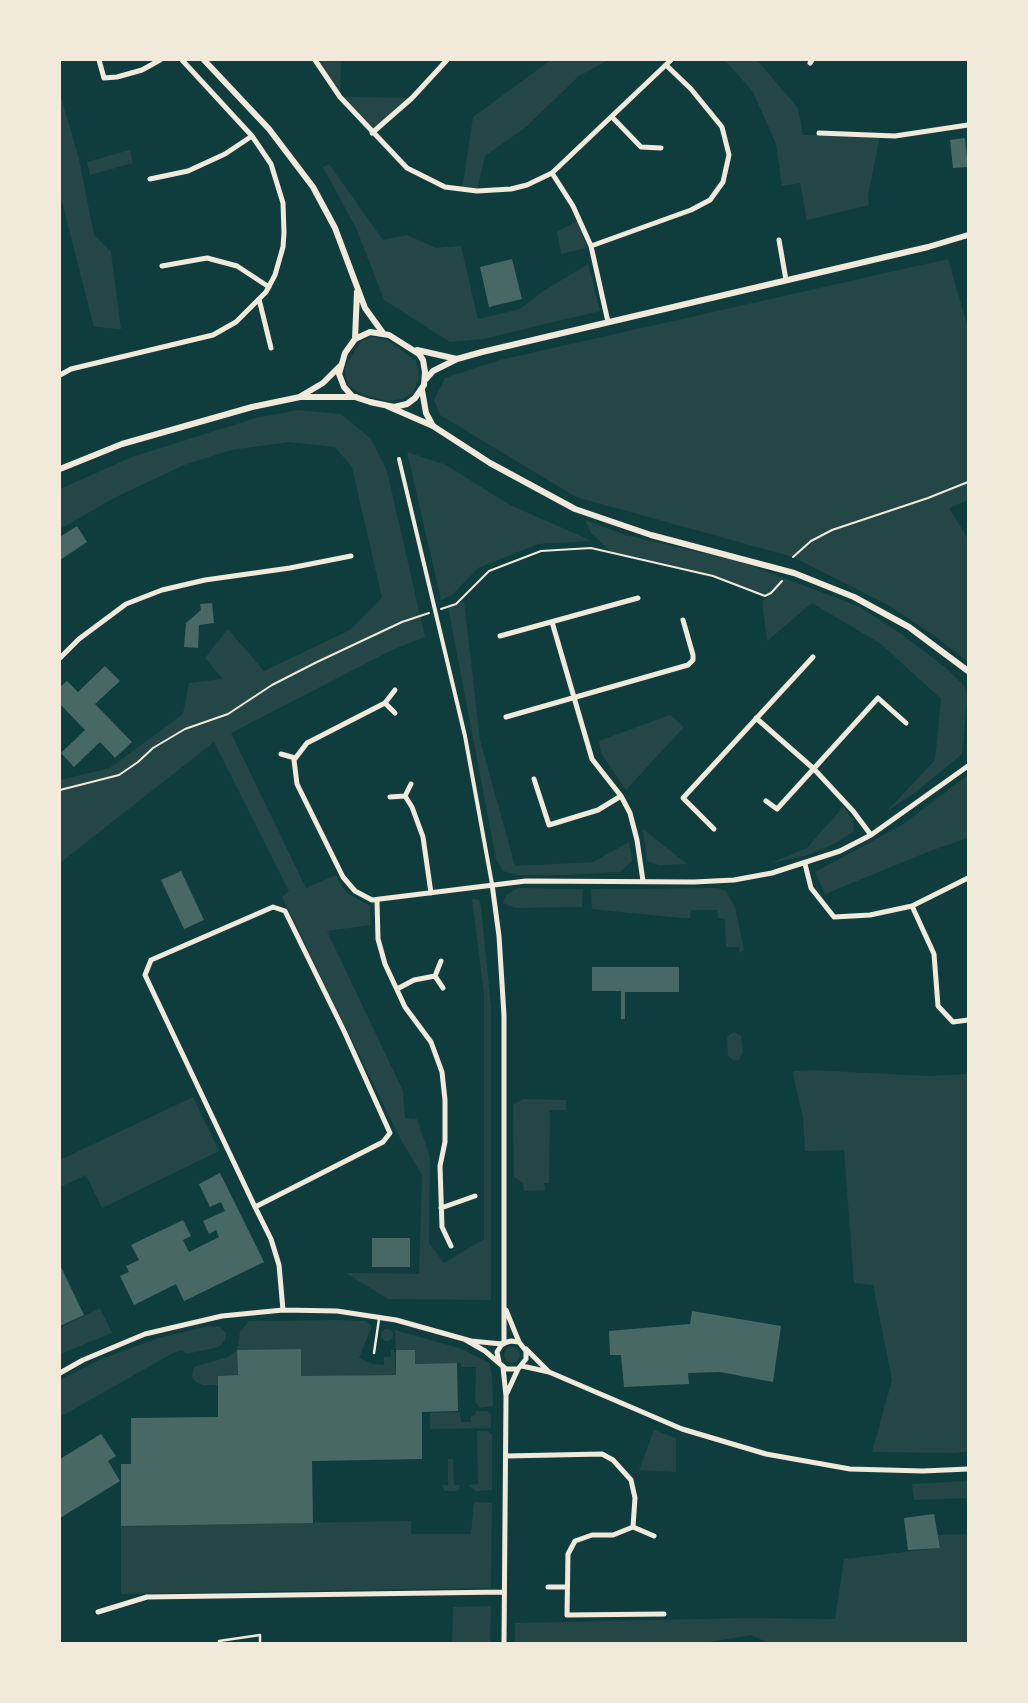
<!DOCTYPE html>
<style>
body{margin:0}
#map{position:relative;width:1028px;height:1703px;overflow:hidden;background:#0f3d3e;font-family:"Space Grotesk",sans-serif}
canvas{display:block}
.frame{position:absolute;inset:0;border:61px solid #f1e9da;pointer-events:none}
</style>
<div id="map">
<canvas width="1028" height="1703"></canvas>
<div class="frame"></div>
</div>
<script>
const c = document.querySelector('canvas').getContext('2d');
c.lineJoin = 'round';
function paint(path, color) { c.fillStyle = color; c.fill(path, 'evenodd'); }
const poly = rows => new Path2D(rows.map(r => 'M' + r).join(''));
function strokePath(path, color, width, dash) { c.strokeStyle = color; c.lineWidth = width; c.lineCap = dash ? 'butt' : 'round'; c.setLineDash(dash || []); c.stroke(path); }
paint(poly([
 [315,60,341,60,340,97,412,98,372,133,340,97],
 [551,60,608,60,579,76,526,127,485,156,477,191,462,190,473,117],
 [725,60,757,60,798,108,803,135,880,136,868,196,869,205,807,220,800,183,782,186,776,144,753,92],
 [60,94,79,159,94,235,111,252,121,329,94,327,60,195],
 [130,150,133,163,90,175,87,162],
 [329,164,383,240,407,235,436,248,461,246,478,319,520,309,542,292,588,264,600,311,483,339,450,342,384,300,357,230,323,167],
 [577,221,587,248,561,254,557,232],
 [948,259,968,328,968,500,949,508,968,539,968,662,936,637,890,606,793,557,576,497,440,415,434,400,445,378,500,360],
 [372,337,388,340,416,361,420,377,413,393,402,399,389,401,363,395,348,385,345,370,346,365,361,341],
 [298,410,341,414,371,439,387,471,425,637,392,650,231,733,306,888,336,875,343,888,349,894,370,906,371,925,327,931,403,1091,405,1118,417,1119,430,1157,429,1243,444,1263,484,1239,484,994,472,899,479,900,481,906,491,1008,491,1300,388,1299,346,1273,419,1274,422,1175,400,1138,282,897,289,891,214,742,60,863,60,780,110,768,183,714,189,683,223,679,205,658,228,629,264,671,350,630,382,598,352,467,335,447,289,442,231,450,184,465,114,498,60,529,60,489,132,457,256,418],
 [407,452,446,465,510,505,592,541,538,544,478,568,452,595,441,600],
 [585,520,625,535,741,562,858,606,900,633,946,668,965,687,967,699,962,754,916,792,887,811,935,760,941,699,881,644,812,603,767,641,762,601,775,592,765,596,759,595,713,576,611,552,591,533],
 [464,601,480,740,515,866,593,862,629,842,632,861,620,872,567,875,518,875,503,871,496,859,448,607],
 [670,715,684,727,626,790,601,753,599,741],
 [968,775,968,838,930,851,825,894,815,872,902,825],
 [843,807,853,820,854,831,836,843,805,856,771,863,807,848],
 [643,829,687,864,659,865,647,861],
 [518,888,583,889,582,907,516,908,503,903,506,895],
 [717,888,726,891,735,907,744,950,739,953,739,947,726,947,725,919,718,918,718,910,691,910,690,918,682,918,592,909,591,889],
 [734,1032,741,1036,743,1052,739,1060,734,1061,728,1056,727,1037],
 [810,1070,928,1076,968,1074,968,1451,956,1453,872,1452,892,1380,873,1285,854,1283,844,1150,805,1151,803,1118,793,1074,794,1071],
 [193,1097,219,1151,102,1208,86,1175,60,1187,60,1160],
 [523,1099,566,1100,566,1110,550,1110,549,1183,544,1183,545,1190,524,1191,523,1183,514,1177,513,1105],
 [100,1308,112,1333,60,1354,60,1328],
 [338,1320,365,1321,372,1326,359,1358,373,1364,384,1365,384,1357,391,1357,391,1350,394,1350,396,1375,301,1376,301,1349,237,1351,238,1375,218,1376,218,1385,203,1385,196,1382,192,1377,194,1367,228,1357,237,1350,240,1332,249,1321],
 [210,1326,220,1327,226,1333,225,1340,219,1347,186,1354,182,1350,171,1354,60,1417,60,1380,99,1360,158,1338],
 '381 1335a6 6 0 1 1 12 0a6 6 0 1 1-12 0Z',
 [395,1330,462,1349,489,1363,492,1375,493,1406,480,1408,475,1402,476,1367,461,1367,461,1363,415,1364,415,1350,396,1350],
 '504 1355a8 8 0 1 1 16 0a8 8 0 1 1-16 0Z',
 [476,1411,488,1411,491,1415,491,1428,430,1429,430,1413,460,1412,461,1422,471,1422,471,1416,475,1415],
 [654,1430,676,1438,676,1472,639,1470],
 [477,1431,487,1431,492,1434,492,1490,490,1490,475,1491,469,1485,478,1484],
 [448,1459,453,1459,454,1485,460,1485,459,1489,456,1491,445,1491,442,1485,448,1485],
 [968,1481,968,1498,914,1500,912,1484],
 [474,1502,492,1503,491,1588,121,1594,121,1526,411,1521,411,1534,471,1534],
 [968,1534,968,1643,768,1643,752,1635,703,1643,515,1643,515,1623,746,1618,835,1619,844,1559,939,1548,937,1535],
 [491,1606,490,1643,452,1643,453,1607]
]), '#244646');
paint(poly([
 [965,138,968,167,953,168,950,140],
 [512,259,522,299,489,307,480,267],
 [77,526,87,542,60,560,60,537],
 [212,603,214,623,199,625,198,648,184,647,186,623,201,610,200,604],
 [105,666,120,681,95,704,132,742,115,758,100,742,74,767,61,753,85,730,60,704,60,687,67,681,78,692],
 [181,871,204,920,184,929,161,880],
 [592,967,679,967,679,992,625,992,625,1019,621,1019,621,991,592,991],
 [220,1173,264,1262,184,1301,176,1284,134,1305,120,1276,129,1272,126,1266,139,1260,131,1245,183,1220,191,1236,183,1240,189,1252,219,1237,216,1230,209,1234,203,1221,225,1211,221,1202,210,1207,199,1184],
 [372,1238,410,1238,410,1267,372,1267],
 [60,1265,84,1315,60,1326],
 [692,1311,781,1326,773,1382,720,1372,688,1373,689,1384,624,1387,621,1355,610,1355,609,1331,690,1324],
 [301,1349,301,1376,396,1375,396,1350,415,1350,415,1364,457,1363,458,1411,422,1412,422,1459,312,1461,313,1523,121,1526,121,1464,131,1464,131,1418,218,1417,218,1376,238,1375,237,1350],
 [101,1434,116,1456,108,1461,120,1481,60,1518,60,1459],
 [934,1514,940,1548,908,1550,904,1518]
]), '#486865');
strokePath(poly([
 [793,557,811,541,832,530,928,498,968,482],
 [441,609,456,604,489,571,541,551,591,548,713,576,765,596,771,593,782,581],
 [60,790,119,775,138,762,153,748,185,729,228,714,272,685,317,662,402,622,429,613]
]), '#f1e9da', 2);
strokePath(poly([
 [374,1353,379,1319],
 [219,1643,219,1641,260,1635,260,1643]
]), '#f1e9da', 2.5);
strokePath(poly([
 [399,459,465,736,492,884]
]), '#f1e9da', 4);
strokePath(poly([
 [99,60,104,78,117,77,142,70,160,60],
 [315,60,340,97,407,168,445,187,477,191,511,189,527,185,552,173,671,60],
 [810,63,812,60],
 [612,117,641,147,661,148],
 [372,133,412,98,447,60],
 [819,133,895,136,968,125],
 [552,173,573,206,591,246,608,322],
 [150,179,188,171,225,154,252,136],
 [779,240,786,280],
 [591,246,691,210,710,200,723,182,729,155,722,127,691,89,666,65],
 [162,266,207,258,237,266,269,287],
 [259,299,271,348],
 [60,375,71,369,213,335,236,322,266,292,275,275,283,247,284,233,283,203,271,164,252,136,182,60],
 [552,622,592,759,621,796,630,813,637,840,643,881],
 [500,636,638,598],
 [60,658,79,639,126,604,162,590,205,580,290,568,351,556],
 [395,690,385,703,307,743,294,760,297,784,343,877,355,891,372,900,526,881,694,882,734,880,772,873,840,851,871,835,968,766],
 [385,703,395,713],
 [506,717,688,665,693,660,693,655,683,620],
 [756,718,814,769,853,811,871,835],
 [281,754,295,758],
 [534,779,549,825,598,810,621,796],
 [411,784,405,796,412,807,423,837,431,893],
 [390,797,405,796],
 [766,801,777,809,878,698,906,723],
 [714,829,683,798,813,657],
 [805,864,811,888,834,917,870,915,912,906,968,878],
 [377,900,378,939,385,964,405,1007,431,1042,442,1072,445,1100,445,1142,440,1166,442,1227,451,1246],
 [912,906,934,954,938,1006,953,1022,968,1020],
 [435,976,441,961],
 [435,976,443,988],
 [397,989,414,980,435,976],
 [255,1207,383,1142,390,1133,344,1031,285,911,273,907,151,960,145,975,255,1207,271,1239,279,1265,283,1310],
 [441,1208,475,1196],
 [506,1310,519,1342],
 [464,1339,485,1351,506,1369,518,1369,526,1359,526,1351,519,1342,511,1341,504,1343,504,1015,499,936,492,884],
 [526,1349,549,1372],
 [522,1366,549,1372,682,1429,766,1454,850,1469,923,1471,968,1469],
 [503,1367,506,1396,504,1643],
 [60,1373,83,1360,145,1334,222,1316,283,1310,337,1311,396,1320,471,1341,502,1344,497,1352,499,1362],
 [507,1393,518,1369],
 [506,1456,602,1454,613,1460,631,1480,635,1498,633,1527,613,1535,592,1535,575,1541,568,1554,567,1615,664,1614],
 [633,1527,654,1536],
 [548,1587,567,1587],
 [98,1612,147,1597,504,1592]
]), '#f1e9da', 5);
strokePath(poly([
 [204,60,269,129,313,187,335,228,365,308,383,333],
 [370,332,389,335,419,354,423,360,425,372,424,385,415,398,407,404,394,407,370,402,352,396,344,387,339,374,345,353,355,339,370,332],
 [355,339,357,292],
 [417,350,457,359],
 [426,379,433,371,457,359,482,352,928,247,968,235],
 [422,390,426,413,433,426],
 [301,396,323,383,340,366],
 [387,406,433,426,490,463,575,509,651,535,794,573,854,597,909,627,968,671],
 [60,469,122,444,252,407,300,397,356,397],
 [502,1344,504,1343]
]), '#f1e9da', 6);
</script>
